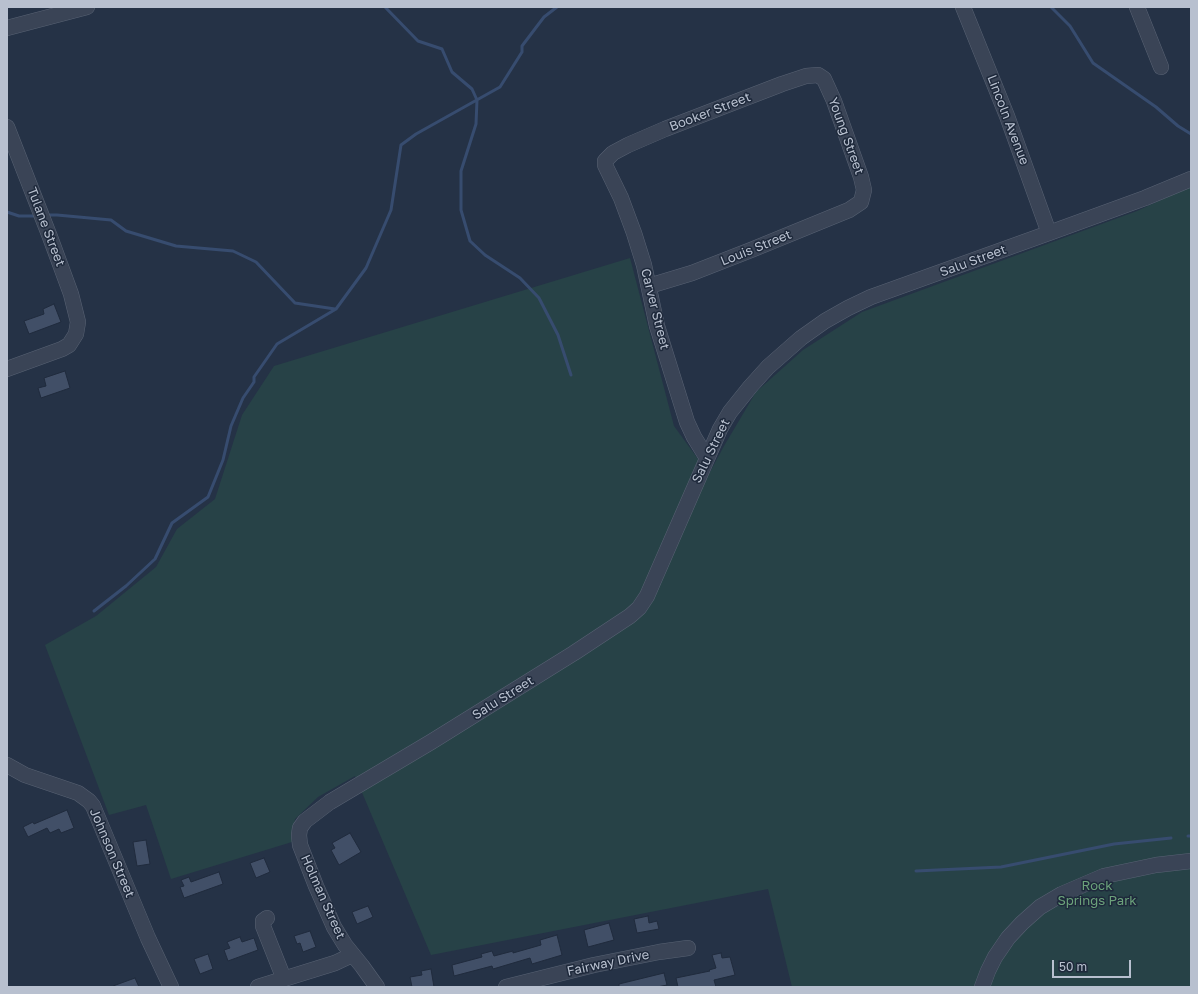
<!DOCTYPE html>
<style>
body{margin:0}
#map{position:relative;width:1198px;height:994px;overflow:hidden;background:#253246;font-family:"Golos Text",sans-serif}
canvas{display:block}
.frame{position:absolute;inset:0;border:8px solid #b8c0cf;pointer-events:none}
.scale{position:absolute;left:1052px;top:960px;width:79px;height:18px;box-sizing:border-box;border:2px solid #b8c0cf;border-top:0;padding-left:5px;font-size:12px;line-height:14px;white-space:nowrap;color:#b8c0cf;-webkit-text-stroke:3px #1e293b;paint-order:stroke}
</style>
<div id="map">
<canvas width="1198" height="994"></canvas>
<div class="frame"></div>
<div class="scale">50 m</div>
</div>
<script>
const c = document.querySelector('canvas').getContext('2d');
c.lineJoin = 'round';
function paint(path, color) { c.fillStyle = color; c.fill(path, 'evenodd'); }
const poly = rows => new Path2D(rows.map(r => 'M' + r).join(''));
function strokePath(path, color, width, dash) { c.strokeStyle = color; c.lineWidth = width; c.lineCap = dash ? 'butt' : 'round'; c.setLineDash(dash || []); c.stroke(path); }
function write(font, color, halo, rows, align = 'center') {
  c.font = font + ' "Golos Text",sans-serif'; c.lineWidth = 3; c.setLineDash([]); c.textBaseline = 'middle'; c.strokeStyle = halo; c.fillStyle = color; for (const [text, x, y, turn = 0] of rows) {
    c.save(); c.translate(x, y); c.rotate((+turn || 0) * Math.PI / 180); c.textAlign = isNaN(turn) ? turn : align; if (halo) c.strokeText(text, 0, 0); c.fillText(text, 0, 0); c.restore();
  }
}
paint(poly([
 [1191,186,1191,987,792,987,768,889,431,955,355,776,318,797,295,819,292,842,171,879,146,805,109,815,45,645,96,616,156,567,177,529,215,499,242,415,274,366,630,258,674,426,709,474,724,446,756,392,803,350,862,312,1137,211]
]), '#274247');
strokePath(poly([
 [385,7,418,41,442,49,452,72,472,89,477,100,476,124,461,171,461,210,470,241,485,255,520,278,539,298,558,335,571,375],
 [1051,7,1070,26,1093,63,1156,107,1178,126,1191,134],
 [7,212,19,216,36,216],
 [46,215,57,215,111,220,126,231,176,246,233,251,256,262,295,303,335,309],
 [94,611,126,586,155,559,172,523,208,497,223,460,231,426,243,398,254,382,254,377,277,344,336,309,366,268,391,210,401,145,416,134,500,87,522,52,522,46,544,17,557,7],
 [1188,836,1191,836],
 [916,871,1001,867,1114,844,1171,838]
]), '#374c6f', 3);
const building = poly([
 [54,304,61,322,29,334,24,321,44,314,43,309,54,304],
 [65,371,70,388,41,398,38,388,46,386,44,378,65,371],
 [67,810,74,828,61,833,59,829,50,833,47,828,28,837,23,827,33,822,34,824,67,810],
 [350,833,361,852,339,865,331,850,335,848,332,843,350,833],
 [146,840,150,864,137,866,133,842,146,840],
 [264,858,270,872,256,878,250,863,264,858],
 [219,872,223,884,184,898,180,887,184,886,181,880,189,877,191,882,219,872],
 [368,906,373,917,357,924,352,912,368,906],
 [648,916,649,923,657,921,659,929,637,933,634,919,648,916],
 [609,923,614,940,588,947,584,930,609,923],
 [310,931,316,947,303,952,300,943,297,944,294,936,310,931],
 [557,935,562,955,532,964,530,958,493,969,492,966,454,976,452,965,482,957,481,954,492,951,494,956,513,951,513,953,541,945,540,940,557,935],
 [240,937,242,942,254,938,258,950,228,961,224,950,230,948,227,942,240,937],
 [721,953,722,958,730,957,735,975,714,980,716,987,678,987,676,978,710,971,709,970,716,968,712,955,721,953],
 [208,954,213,969,200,974,194,959,208,954],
 [431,969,434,987,412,987,410,977,422,975,421,971,431,969],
 [664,973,667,985,657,987,619,987,619,984,664,973],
 [135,978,139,987,113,987,113,986,135,978]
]);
paint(building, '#414f67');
strokePath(building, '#202b3d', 1);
const minor = poly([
 [963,7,1007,116,1049,233],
 [1137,7,1161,67],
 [7,28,87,7],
 [7,127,50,237,71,294,78,322,76,334,69,345,62,349,7,369],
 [649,286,692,273,751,250,849,210,861,202,864,190,861,177,834,101,824,79,818,75,806,76,782,84,665,129,628,145,613,153,605,161,605,165,621,198,634,233,644,265,657,326,687,422,694,437,707,458],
 [7,765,25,775,78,793,89,801,93,806,148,938,171,987],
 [267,918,263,921,263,926,284,979],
 [258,987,335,963,352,955],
 [377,987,362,966,345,945,334,927,316,886,300,845,299,835,300,828,305,821,330,802,431,742,574,653,630,616,639,608,647,596,720,429,730,412,750,387,768,367,801,338,825,321,848,308,871,297,1049,233,1145,198,1191,179],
 [506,987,594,965,659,952,688,948],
 [982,987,988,971,995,957,1008,938,1022,923,1040,907,1062,894,1104,876,1156,865,1191,861]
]);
strokePath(minor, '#586273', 16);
strokePath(minor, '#3a4456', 15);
write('13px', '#b8c0cf', '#1e293b', [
 ["Booker Street",710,112,-21],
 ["Lincoln Avenue",1008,120,69],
 ["Young Street",846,136,70],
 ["Tulane Street",46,227,69],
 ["Louis Street",756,248,-22],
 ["Salu Street",973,261,-20],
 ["Carver Street",655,309,76],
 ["Salu Street",711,451,-64],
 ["Salu Street",503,698,-32],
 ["Johnson Street",112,853,67],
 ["Holman Street",323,897,66],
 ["Fairway Drive",608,963,-12]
]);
write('13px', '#6ca27b', '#1e293b', [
 ["Rock",1097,886],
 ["Springs Park",1097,901]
]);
</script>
